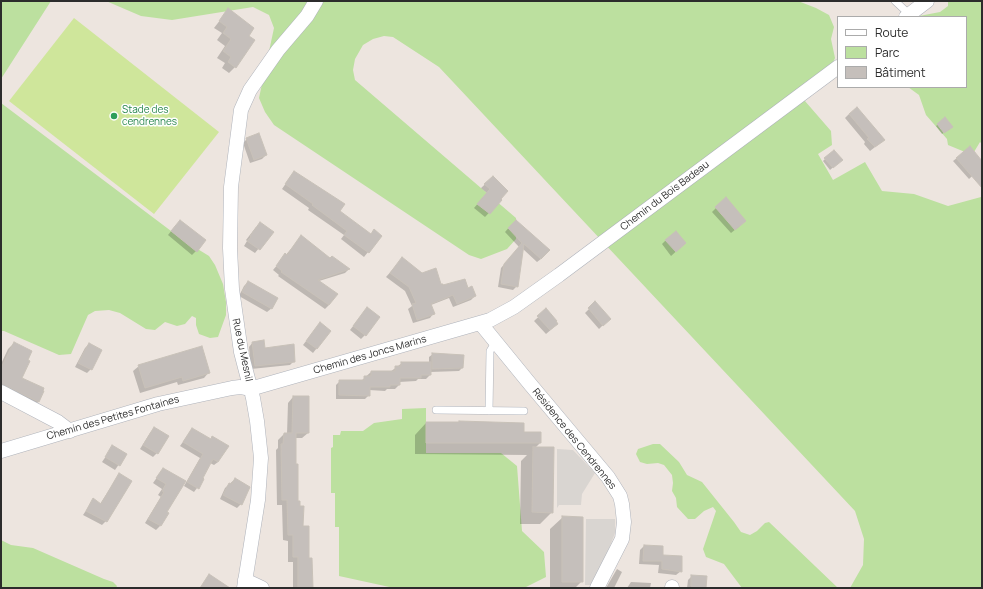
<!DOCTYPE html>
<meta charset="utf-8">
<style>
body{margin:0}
#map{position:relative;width:983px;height:589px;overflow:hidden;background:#ede5df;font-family:Manrope,sans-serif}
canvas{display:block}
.frame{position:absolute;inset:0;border:2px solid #2c2c2c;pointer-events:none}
.legend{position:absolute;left:837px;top:16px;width:130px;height:72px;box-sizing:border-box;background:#fff;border:1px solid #ababab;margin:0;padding:5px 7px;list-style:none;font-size:12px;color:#2c2c2c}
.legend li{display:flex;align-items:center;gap:8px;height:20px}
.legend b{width:20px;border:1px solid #ababab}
</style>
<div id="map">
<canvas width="983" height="589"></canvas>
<div class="frame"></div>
<ul class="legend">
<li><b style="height:5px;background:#fff"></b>Route</li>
<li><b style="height:11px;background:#bce09f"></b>Parc</li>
<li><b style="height:11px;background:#c5bfbb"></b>Bâtiment</li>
</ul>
</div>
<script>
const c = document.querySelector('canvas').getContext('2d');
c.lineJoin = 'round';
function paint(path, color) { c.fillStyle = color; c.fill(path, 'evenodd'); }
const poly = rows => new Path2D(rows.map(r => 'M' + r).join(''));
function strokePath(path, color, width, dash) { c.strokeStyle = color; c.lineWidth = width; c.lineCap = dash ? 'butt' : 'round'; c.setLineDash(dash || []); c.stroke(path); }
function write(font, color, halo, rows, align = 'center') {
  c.font = font + ' Manrope,sans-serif'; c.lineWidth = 3; c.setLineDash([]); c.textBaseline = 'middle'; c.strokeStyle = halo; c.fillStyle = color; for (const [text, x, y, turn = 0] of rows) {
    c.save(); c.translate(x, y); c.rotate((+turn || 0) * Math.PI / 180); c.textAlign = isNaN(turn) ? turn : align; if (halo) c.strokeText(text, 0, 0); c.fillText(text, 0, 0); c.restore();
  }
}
paint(poly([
 [1,1,51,1,1,79],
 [106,1,798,1,816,8,829,15,834,27,831,39,835,58,827,76,798,93,831,131,832,145,818,154,833,180,865,162,882,191,914,194,948,206,981,197,982,195,982,588,850,588,863,565,864,539,855,511,439,67,393,37,384,36,373,39,363,45,355,59,353,70,355,80,516,218,516,239,507,249,481,259,469,255,274,125,265,112,259,98,274,28,269,15,253,7,172,20,141,16],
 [948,1,982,1,982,144,980,142,974,152,965,152,948,145,947,139,926,115,919,95,908,87,966,87,966,17,914,17,940,12,948,6],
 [1,103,183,240,209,256,215,265,223,284,226,302,226,315,218,337,210,338,199,334,196,325,196,318,192,316,185,324,177,326,165,322,155,330,146,329,120,313,109,310,95,311,88,315,71,354,59,355,4,331,1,331],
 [426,408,426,453,501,453,517,466,522,531,544,552,546,577,524,588,394,588,339,576,339,527,335,527,335,493,331,493,331,448,333,447,333,435,340,435,341,431,363,431,374,423,402,419,402,409],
 [653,444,660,444,679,462,687,475,702,482,734,522,741,532,750,535,757,531,765,523,769,522,838,588,742,588,724,564,706,557,703,549,716,511,713,507,704,511,695,519,688,519,677,507,676,498,672,491,673,483,672,475,664,465,658,463,647,464,640,462,636,454,638,449],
 [1,540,11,545,33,548,104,579,113,582,117,586,116,588,1,588]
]), '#bce09f');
paint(poly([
 [74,18,219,132,154,214,9,101]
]), '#cfe69b');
paint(poly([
 [557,449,573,450,595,473,582,494,581,505,559,505,557,508],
 [586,519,615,519,615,533,595,585,585,585]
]), '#d9d5d1');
paint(poly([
 [228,10,247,36,235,67,229,73,222,68,225,63,217,58,225,46,217,40,222,33,214,28],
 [849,114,884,140,870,151,864,144,865,142,845,118],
 [945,119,950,129,942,134,936,126],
 [247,139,266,155,262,159,250,163,243,143],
 [970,148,982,162,982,167,969,179,953,161],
 [825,159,839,162,830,170,823,161],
 [291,176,370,235,374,231,381,236,364,257,341,239,344,235,308,210,309,208,282,189],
 [493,177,499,199,501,200,485,217,474,208,487,193,481,188],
 [716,208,741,225,731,233,712,212],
 [512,224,541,259,537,262,523,249,517,286,513,290,498,287,501,268,519,247,505,232],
 [176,225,196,251,192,255,168,235],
 [256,227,272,232,255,253,244,246,247,241,246,240],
 [301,237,330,259,349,269,345,273,319,281,329,305,325,309,278,276,279,275,273,270],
 [666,240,681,247,671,256,662,244],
 [402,259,440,286,468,290,475,296,471,300,453,307,449,298,431,305,433,314,430,318,413,323,408,309,412,306,405,291,386,277],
 [248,282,272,308,267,312,239,296,244,286],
 [595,303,609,319,599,329,585,313],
 [367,308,365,335,361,339,350,330],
 [546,310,553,328,546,334,534,321],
 [316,328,330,331,313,353,303,345],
 [253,342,264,349,294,361,290,365,251,369,249,347],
 [14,343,20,378,43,392,38,402,33,408,1,391,1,364,8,349],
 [89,344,91,369,87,373,75,367,85,348],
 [433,354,462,368,459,371,430,372,430,375,426,379,418,379,416,381,399,382,399,385,395,389,387,389,385,391,369,390,369,395,365,399,336,399,336,385,340,381,361,381,371,372,390,372,402,363,429,363,429,357],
 [139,366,209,372,204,378,178,385,177,382,140,393,133,371],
 [293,397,308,433,302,438,295,438,295,465,297,502,312,588,293,588,293,562,288,562,288,541,283,540,282,505,277,505,276,450,278,448,278,440,284,434,287,434,288,403],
 [491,422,491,423,523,433,540,433,540,443,535,448,552,512,540,524,520,524,521,461,527,455,415,454,415,435,426,423],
 [154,429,157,453,153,457,140,449,150,433],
 [192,429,210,440,218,462,214,465,210,463,201,479,203,480,194,492,184,486,200,458,180,446],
 [113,446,126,454,115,470,102,462],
 [163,469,172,475,166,512,160,526,156,530,145,523,161,497,158,495,162,489,153,483],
 [119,475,106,521,102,525,83,515,93,500,100,504,116,479],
 [235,479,241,504,237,508,220,499,225,488],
 [563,517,582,581,575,588,550,588,550,529],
 [644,546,662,556,681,571,676,575,658,573,659,565,639,564,640,550],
 [617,569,622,572,614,588,606,588],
 [692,576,705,588,687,588,688,580],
 [631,582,651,583,650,588,627,588]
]), '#0003');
const building = poly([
 [228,8,254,28,249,36,255,40,236,68,228,62,231,57,223,51,231,39,223,33,227,27,219,21,228,8],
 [857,107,885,140,875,147,867,139,869,138,849,114,857,107],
 [945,117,953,127,944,133,937,124,945,117],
 [259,133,267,155,254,160,246,138,259,133],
 [970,146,982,161,982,188,956,158,970,146],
 [834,150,843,160,833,168,824,158,834,150],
 [294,171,345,204,340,211,371,234,374,229,382,236,369,253,344,235,347,231,312,205,313,204,285,184,294,171],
 [493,176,508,191,501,199,502,200,490,214,477,204,490,189,484,184,493,176],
 [726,197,746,221,735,230,715,207,726,197],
 [180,220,206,240,197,252,171,231,180,220],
 [516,220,550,250,541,259,524,244,518,287,501,284,504,264,522,243,508,228,516,220],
 [260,222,274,232,260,250,247,241,251,237,250,236,260,222],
 [676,231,686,243,676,252,665,240,676,231],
 [301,235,330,258,332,256,350,269,318,280,338,294,329,305,281,272,282,271,276,266,285,253,287,255,301,235],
 [402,257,422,273,436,268,441,284,443,284,443,285,465,279,468,288,472,286,476,296,457,304,453,295,431,304,435,314,417,320,412,304,416,303,409,287,390,273,402,257],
 [248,281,278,298,272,309,242,292,248,281],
 [595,301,611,319,603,326,588,308,595,301],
 [367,307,380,317,366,336,353,326,367,307],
 [546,308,557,321,556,321,558,324,550,330,537,316,546,308],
 [320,322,331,331,317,349,306,341,320,322],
 [264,340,265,348,294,344,295,362,255,366,252,342,264,340],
 [14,342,32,351,28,360,30,361,22,378,44,388,43,391,44,391,39,402,1,384,1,368,14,342],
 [89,343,102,350,92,370,78,363,89,343],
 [202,346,210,373,183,381,182,377,145,388,138,365,202,346],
 [432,353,464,355,463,368,432,369,432,353],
 [401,362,431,362,431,375,421,375,421,378,400,378,400,385,390,385,390,387,370,387,370,396,339,395,339,380,364,380,364,376,371,376,371,371,395,371,395,366,401,366,401,362],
 [293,396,309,396,309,433,296,433,296,464,298,464,298,501,300,501,300,506,304,506,303,526,309,526,309,558,312,558,313,588,298,588,298,557,293,557,293,535,288,535,287,500,282,500,281,444,283,444,284,433,292,433,293,396],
 [459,421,524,423,524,432,541,432,541,443,426,443,426,422,459,422,459,421],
 [154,427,169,436,158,454,143,445,154,427],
 [192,428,211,439,212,436,229,446,218,462,213,459,203,478,204,479,199,489,187,482,203,454,183,442,192,428],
 [112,445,127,454,120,466,105,457,112,445],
 [533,447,554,447,553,513,532,512,533,447],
 [163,468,186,481,167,512,169,513,161,526,148,519,164,492,162,491,166,484,156,478,163,468],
 [119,473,132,481,107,522,86,511,93,498,101,504,119,473],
 [235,478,250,487,242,505,223,495,229,483,232,484,235,478],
 [562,516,583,517,583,582,562,582,562,516],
 [644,545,663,546,663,555,682,556,682,572,662,569,662,561,643,561,644,545],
 [209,574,230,588,200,588,209,574],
 [691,575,707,576,706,588,692,588,692,586,691,586,691,575]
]);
paint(building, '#c5bfbb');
strokePath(building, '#c8c1b8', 1);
const lane = poly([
 [895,1,909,14],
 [436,410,524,411],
 [489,411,490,351,496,341]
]);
const street = poly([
 [906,17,927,1],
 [481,324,530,384,608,477,620,496,622,504,624,522,622,539,597,588],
 [1,392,58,422,70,431],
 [1,451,158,404,232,388,240,387,250,389,490,320,514,307,559,275,838,67],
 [245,580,262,588],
 [244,588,258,500,261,458,257,421,253,398,241,352,232,289,230,248,231,187,241,110,250,90,278,50,307,16,316,1],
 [672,588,672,587]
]);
strokePath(lane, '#afb3bb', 8);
strokePath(street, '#afb3bb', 15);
strokePath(lane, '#fff', 7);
strokePath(street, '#fff', 14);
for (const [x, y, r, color] of [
 [114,116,4,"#2e9e5b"]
]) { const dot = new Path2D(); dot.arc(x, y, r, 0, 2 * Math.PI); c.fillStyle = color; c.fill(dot); strokePath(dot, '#fff', 1.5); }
write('10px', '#27864d', '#fff', [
 ["Stade des",122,110],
 ["cendrennes",122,122]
], 'left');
write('10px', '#2c2c2c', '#fff', [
 ["Chemin du Bois Badeau",665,196,-37],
 ["Rue du Mesnil",242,350,78],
 ["Chemin des Joncs Marins",370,355,-16],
 ["Chemin des Petites Fontaines",113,418,-16],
 ["Résidence des Cendrennes",574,439,51]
]);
</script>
